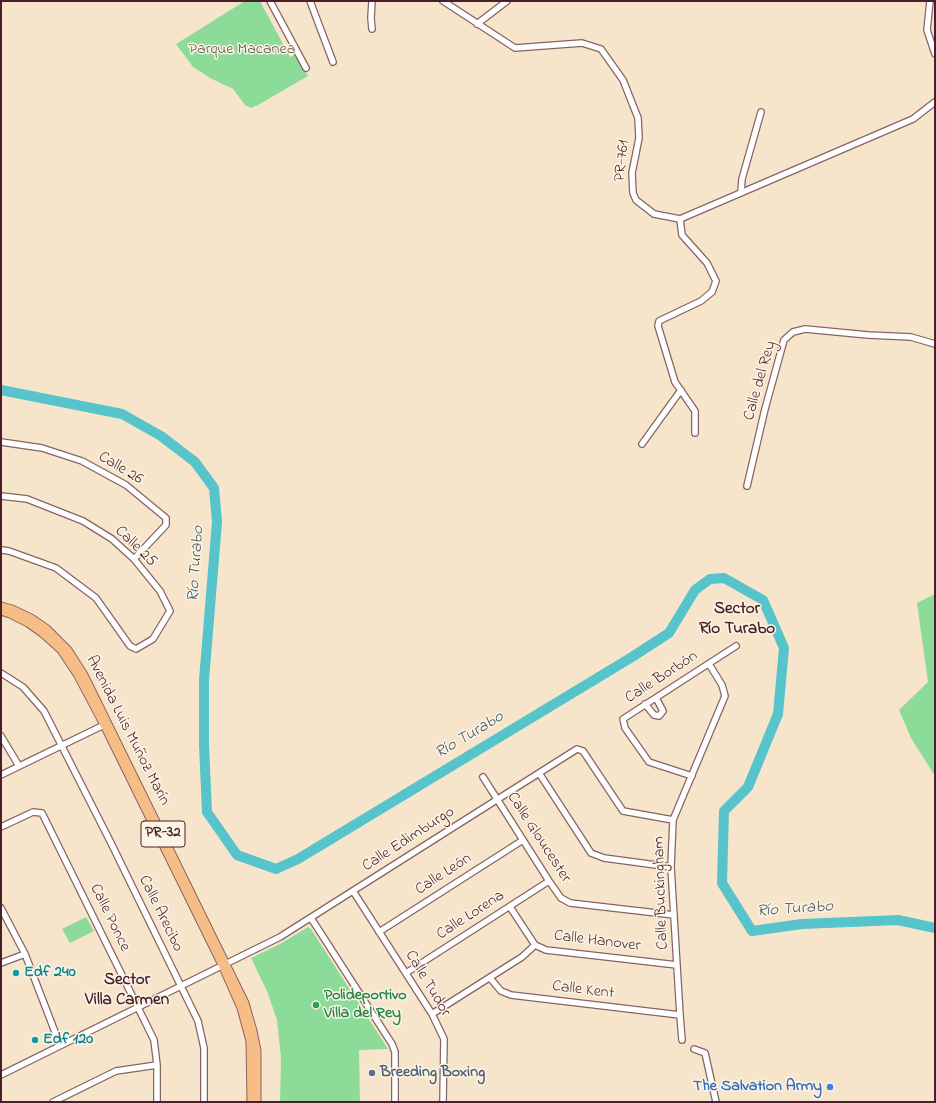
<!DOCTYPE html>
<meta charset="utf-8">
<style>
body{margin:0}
#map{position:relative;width:936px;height:1103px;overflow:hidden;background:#f7e5cb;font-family:"Indie Flower",sans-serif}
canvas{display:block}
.frame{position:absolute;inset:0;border:2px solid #4a1f2b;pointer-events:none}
</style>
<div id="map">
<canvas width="936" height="1103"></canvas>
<div class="frame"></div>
</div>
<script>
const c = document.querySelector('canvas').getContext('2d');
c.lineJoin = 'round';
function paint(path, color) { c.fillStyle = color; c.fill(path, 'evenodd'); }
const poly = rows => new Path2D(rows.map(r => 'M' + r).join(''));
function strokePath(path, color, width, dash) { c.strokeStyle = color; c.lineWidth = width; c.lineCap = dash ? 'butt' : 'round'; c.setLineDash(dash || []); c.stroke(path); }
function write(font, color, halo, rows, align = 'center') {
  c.font = font + ' "Indie Flower",sans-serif'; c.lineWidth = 3; c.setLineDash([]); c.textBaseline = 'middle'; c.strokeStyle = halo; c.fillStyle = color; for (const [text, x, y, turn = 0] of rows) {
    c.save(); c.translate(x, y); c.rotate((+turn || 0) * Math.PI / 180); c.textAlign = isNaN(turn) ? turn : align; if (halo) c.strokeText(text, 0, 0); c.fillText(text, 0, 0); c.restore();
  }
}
paint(poly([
 [245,1,260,1,290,57,296,54,308,76,258,105,251,108,245,105,233,89,210,78,193,67,176,44],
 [935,594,935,776,911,738,899,710,928,682,917,603],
 [86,917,94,931,70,943,62,929],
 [308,927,311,929,388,1049,359,1050,360,1102,280,1102,281,1058,277,1020,267,991,251,958,280,944]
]), '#8ddb98');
strokePath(poly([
 [1,390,122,414,161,436,195,462,214,488,217,522,204,680,204,745,207,812,237,855,276,869,298,859,632,657,669,633,695,590,710,579,724,578,763,600,784,648,778,714,748,787,724,811,722,883,752,931,802,924,898,920,935,928]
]), '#56c4ca', 10);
const minor = poly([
 [270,1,306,68],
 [310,1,333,62],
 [372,1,371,18,372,29],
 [443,1,515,48,582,43,601,49,623,80,638,118,639,138,632,173,633,193,636,200,654,214,680,219,913,119,935,102],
 [930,1,927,30,935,54],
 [477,24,507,1],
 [741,193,742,179,761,112],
 [680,219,682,235,707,263,716,281,712,292,701,301,659,321,658,326,675,382,695,411,695,433],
 [1,442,42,448,82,461,126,485,166,518,166,525,134,559],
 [642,444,681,390],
 [747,486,765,409,784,340,793,332,805,329,868,335,911,337,935,344],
 [1,496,27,499,83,521,112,539,134,559,160,591,170,611,153,639,136,649,130,646,96,598,56,568,9,551,1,550],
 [1,673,23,687,44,711,111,843,198,1021,204,1048,204,1102],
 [645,704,654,715,659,716,663,711,656,698],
 [1,736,19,766],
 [539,773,591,853,604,858,671,867],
 [1,775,106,724],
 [692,776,649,762,625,728,623,719,736,646],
 [483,777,549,881,561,898,570,903,674,915],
 [1,827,33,812,42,813,154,1040,157,1065,157,1102],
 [353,891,432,1014,444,1039,443,1102],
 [510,907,535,945,546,950,677,965],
 [1,908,25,954,60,1045],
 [311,918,392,1044,395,1052,395,1102],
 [379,932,523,840],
 [1,963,25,954],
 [406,973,549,881],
 [490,978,501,991,511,995,680,1015],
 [432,1014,522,957,535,945],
 [682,1040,680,1015,671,867,673,820,725,696,722,685,709,664],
 [694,1049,705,1053,716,1102],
 [1,1075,280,937,577,749,583,751,623,811,673,820],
 [53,1102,116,1071,157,1065]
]);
const major = poly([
 [1,606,12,609,31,618,47,629,68,650,84,675,245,1003,253,1031,257,1051,257,1102],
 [1,611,10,614,28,623,42,633,61,650,77,674,104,725,222,965,241,1008,250,1041,251,1102]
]);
strokePath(minor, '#876463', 8);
strokePath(major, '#876463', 9);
strokePath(minor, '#fff', 5.5);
strokePath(major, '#f6be86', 7);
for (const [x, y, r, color] of [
 [16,973,4,"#0f9aa8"],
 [316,1005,4,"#2e9e5b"],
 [35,1040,4,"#0f9aa8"],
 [372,1073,4,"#5c6f8a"],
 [830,1087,4,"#3f7fe0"]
]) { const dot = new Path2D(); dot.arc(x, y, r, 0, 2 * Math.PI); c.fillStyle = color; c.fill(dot); strokePath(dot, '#fcf5e5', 1.5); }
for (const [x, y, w] of [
 [163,834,44]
]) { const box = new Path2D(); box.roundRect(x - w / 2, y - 13, w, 26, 3); c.fillStyle = '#fcf5e5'; c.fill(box); strokePath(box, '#4a1f2b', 1); }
write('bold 15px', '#4a1f2b', null, [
 ["PR-32",163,834]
]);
write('16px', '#5e574c', '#fcf5e5', [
 ["Parque Macanea",242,50]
]);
write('16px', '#4a1f2b', '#fcf5e5', [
 ["PR-761",623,161,-84],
 ["Calle del Rey",761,381,-74],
 ["Calle 26",120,469,31],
 ["Calle 25",135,547,44],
 ["Calle Borbón",662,678,-33],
 ["Avenida Luis Muñoz Marín",127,731,63],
 ["Calle Gloucester",538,838,57],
 ["Calle Edimburgo",409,840,-33],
 ["Calle León",444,875,-33],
 ["Calle Buckingham",662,893,-92],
 ["Calle Arecibo",160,914,64],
 ["Calle Lorena",471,916,-33],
 ["Calle Ponce",109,918,64],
 ["Calle Hanover",597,942,7],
 ["Calle Tudor",427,984,59],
 ["Calle Kent",583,991,7]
]);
write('bold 16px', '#0d838f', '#fcf5e5', [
 ["Edf 240",24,973],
 ["Edf 120",43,1040]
], 'left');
write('bold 16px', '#27864d', '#fcf5e5', [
 ["Polideportivo",324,996],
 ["Villa del Rey",324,1014]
], 'left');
write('bold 16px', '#4e5e75', '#fcf5e5', [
 ["Breeding Boxing",380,1073]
], 'left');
write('bold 16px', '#366cbe', '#fcf5e5', [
 ["The Salvation Army",822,1087]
], 'right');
write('italic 17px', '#4e5963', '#fcf5e5', [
 ["Río Turabo",197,564,-86],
 ["Río Turabo",470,736,-31],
 ["Río Turabo",795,910,-4]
]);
write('bold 17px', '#4a1f2b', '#fcf5e5', [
 ["Sector",737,610],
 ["Río Turabo",737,630],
 ["Sector",127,981],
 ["Villa Carmen",127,1001]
]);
</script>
